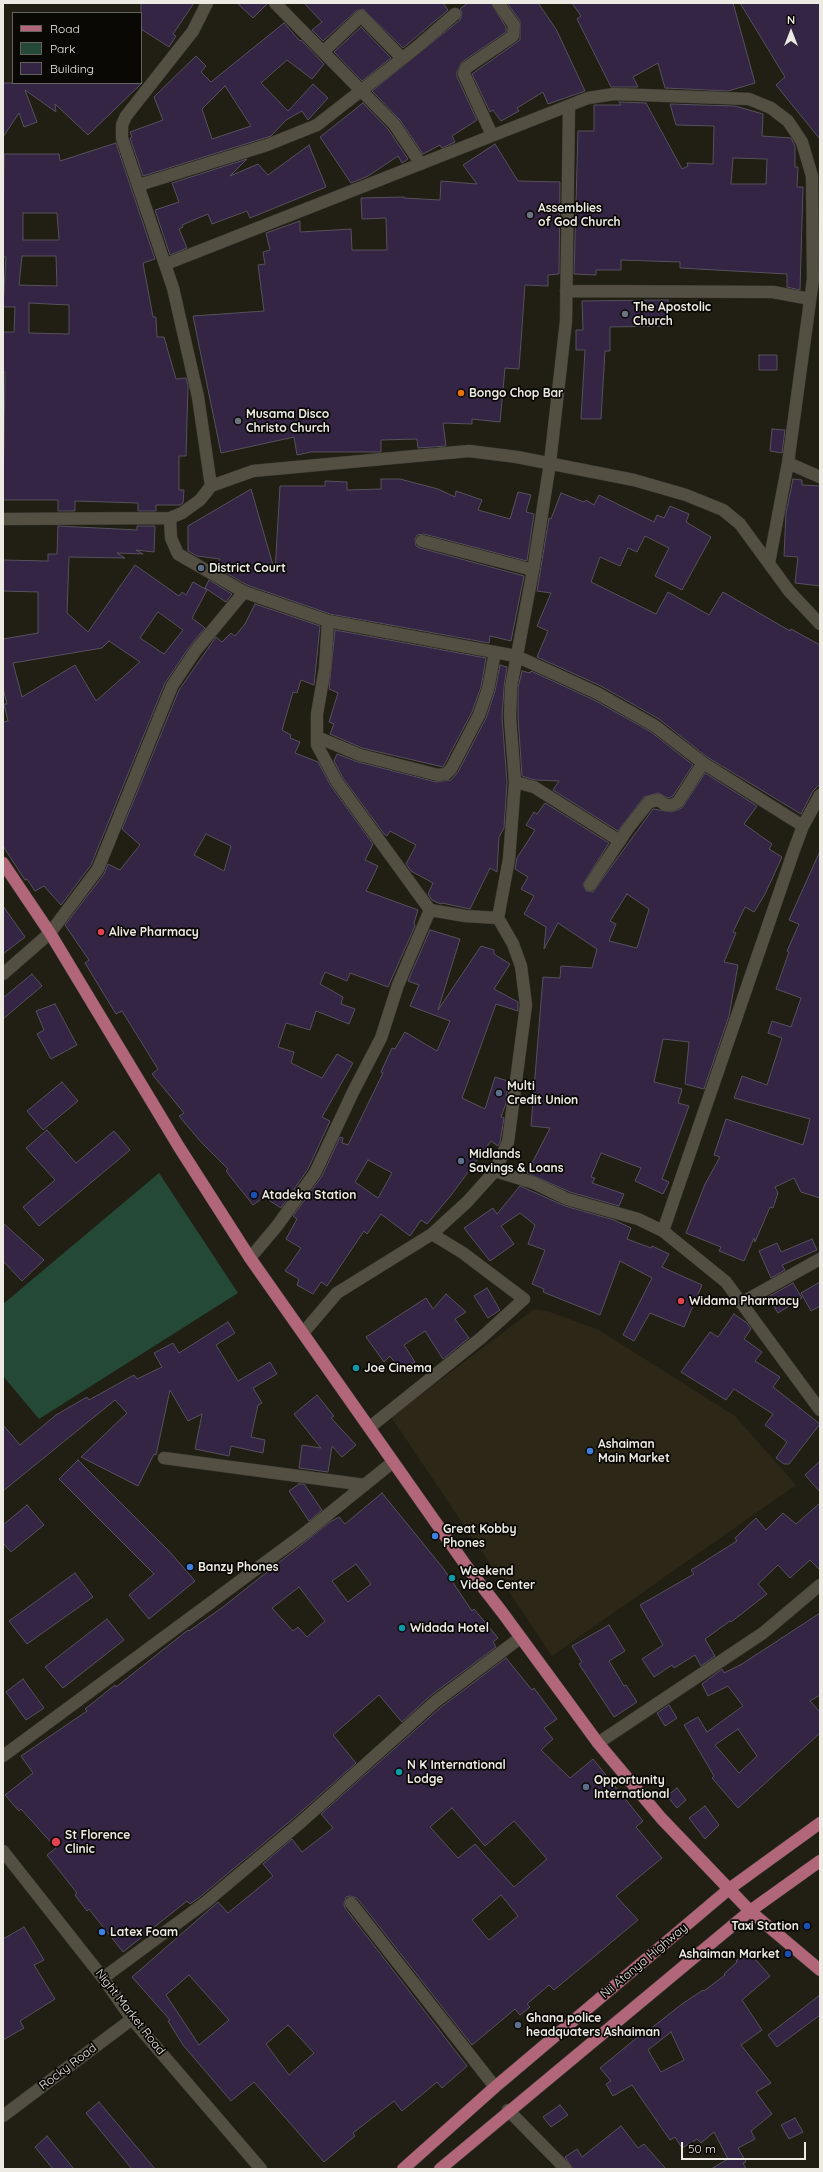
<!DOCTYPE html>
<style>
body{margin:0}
#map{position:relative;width:823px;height:2172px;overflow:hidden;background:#211e13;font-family:Quicksand,sans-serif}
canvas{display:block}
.frame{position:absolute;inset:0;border:4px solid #eceae3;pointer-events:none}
.legend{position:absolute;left:12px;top:12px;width:130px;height:72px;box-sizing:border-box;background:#090805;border:1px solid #64625e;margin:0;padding:5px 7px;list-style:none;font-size:12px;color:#eceae3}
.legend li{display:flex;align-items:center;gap:8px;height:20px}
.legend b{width:20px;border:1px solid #64625e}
.north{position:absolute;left:771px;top:12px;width:40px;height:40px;-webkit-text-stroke:3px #090805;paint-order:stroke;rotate:0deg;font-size:11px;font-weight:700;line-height:16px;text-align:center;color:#eceae3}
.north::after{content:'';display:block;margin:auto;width:14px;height:18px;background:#eceae3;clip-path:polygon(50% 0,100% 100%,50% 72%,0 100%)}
.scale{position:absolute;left:681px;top:2142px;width:125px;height:18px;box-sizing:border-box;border:2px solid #eceae3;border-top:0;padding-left:5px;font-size:12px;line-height:14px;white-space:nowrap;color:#eceae3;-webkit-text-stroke:3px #090805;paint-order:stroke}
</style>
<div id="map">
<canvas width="823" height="2172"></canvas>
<div class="frame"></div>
<ul class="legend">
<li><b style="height:5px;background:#b1667a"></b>Road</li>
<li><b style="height:11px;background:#244937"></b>Park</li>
<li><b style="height:11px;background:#342544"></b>Building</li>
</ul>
<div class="north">N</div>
<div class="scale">50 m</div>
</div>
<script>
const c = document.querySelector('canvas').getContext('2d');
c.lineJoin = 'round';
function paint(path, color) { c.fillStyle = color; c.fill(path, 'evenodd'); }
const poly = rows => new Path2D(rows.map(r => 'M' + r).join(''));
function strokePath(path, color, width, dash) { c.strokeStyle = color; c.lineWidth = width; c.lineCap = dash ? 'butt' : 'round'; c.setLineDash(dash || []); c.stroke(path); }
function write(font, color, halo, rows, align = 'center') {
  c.font = font + ' Quicksand,sans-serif'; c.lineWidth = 3.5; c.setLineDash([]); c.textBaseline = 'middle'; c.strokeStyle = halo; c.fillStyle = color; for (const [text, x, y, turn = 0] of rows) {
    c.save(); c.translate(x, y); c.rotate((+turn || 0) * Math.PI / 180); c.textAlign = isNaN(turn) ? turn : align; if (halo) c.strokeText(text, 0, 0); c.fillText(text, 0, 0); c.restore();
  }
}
paint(poly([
 [534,1309,550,1312,599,1330,735,1416,796,1485,552,1656,391,1417]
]), '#2c2716');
paint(poly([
 [159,1173,238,1293,39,1419,3,1376,3,1304]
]), '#244937');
const building = poly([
 [141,3,194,3,173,34,176,36,169,47,141,29,141,3],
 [237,3,268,3,253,18,237,3],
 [304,3,443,3,448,10,403,48,363,9,356,11,323,41,312,30,322,22,304,3],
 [468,3,491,3,506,27,506,32,462,62,457,72,457,77,477,120,452,136,455,142,442,148,440,145,423,154,400,120,372,91,460,20,462,13,460,9,468,3],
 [507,3,538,3,556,29,585,91,548,104,543,92,517,108,519,111,501,121,493,110,490,112,472,74,520,40,520,21,507,3],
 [572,3,733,3,755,83,728,91,665,88,658,63,633,77,638,87,611,87,577,19,581,16,572,3],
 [740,3,820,3,820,139,776,85,785,77,740,3],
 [284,23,300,41,301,40,324,64,312,79,287,60,261,83,288,111,313,84,328,98,308,120,302,111,286,120,271,136,143,176,130,138,132,137,130,132,163,120,154,97,196,56,206,66,201,72,211,82,284,23],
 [225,86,251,126,212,139,202,109,225,86],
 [361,27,391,58,362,81,334,52,361,27],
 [3,83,142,83,88,135,55,104,56,112,25,90,37,122,24,127,19,113,3,137,3,83],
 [619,102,646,103,682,169,688,166,687,163,713,164,714,126,676,125,670,104,735,106,763,114,762,136,791,138,795,146,795,167,798,167,797,187,803,187,800,290,787,287,787,274,680,268,680,262,621,260,621,270,596,270,596,275,574,274,578,131,594,131,594,105,621,105,619,102],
 [733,158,767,159,766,184,731,184,733,158],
 [363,103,388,129,408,159,402,163,398,156,368,176,351,183,320,137,363,103],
 [116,143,155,259,143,263,153,317,156,317,157,337,164,337,176,379,186,378,188,386,186,456,179,456,179,490,184,490,183,503,180,505,156,505,156,511,138,511,138,503,75,501,75,511,58,511,58,500,3,500,5,372,3,372,3,332,14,332,15,307,3,307,6,257,3,257,4,154,59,154,60,161,116,143],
 [23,213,57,213,59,240,23,240,23,213],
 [22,256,56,256,57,286,19,285,22,256],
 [29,303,69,305,69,334,29,333,29,303],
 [495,144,518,181,560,182,559,274,548,275,548,286,525,285,519,369,505,368,500,422,472,419,472,424,443,423,446,446,418,448,417,439,381,440,381,452,311,452,297,455,294,437,221,453,193,316,264,311,258,265,265,264,263,252,270,250,266,233,300,221,300,232,351,229,352,250,387,250,386,218,362,219,361,198,404,197,404,198,440,200,441,181,477,184,463,165,495,144],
 [309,145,326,187,250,218,247,211,212,224,208,214,182,225,183,227,179,229,187,248,170,255,155,210,179,202,172,183,247,159,230,176,258,164,268,175,309,145],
 [668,300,668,326,610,327,610,351,605,351,601,419,581,419,585,350,576,350,576,330,583,330,582,301,668,300],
 [759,355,777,355,777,370,759,370,759,355],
 [772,429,785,430,782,453,770,451,772,429],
 [381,479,400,479,438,489,455,497,456,491,482,500,478,510,510,519,518,492,531,495,526,512,534,514,527,561,424,534,417,535,415,539,416,546,420,548,524,576,511,641,490,636,489,643,330,614,247,585,216,567,220,559,197,556,188,551,188,526,251,489,275,572,280,486,325,486,325,481,347,482,347,490,381,489,381,479],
 [793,479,802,480,802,485,820,486,820,586,795,583,798,557,784,556,786,513,793,479],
 [561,493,584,502,586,500,594,505,599,495,654,522,657,515,664,518,670,506,689,514,686,522,711,537,682,590,655,576,669,548,645,536,637,552,628,548,620,566,600,557,591,582,656,614,668,592,709,615,723,592,790,631,791,629,820,645,820,784,813,791,801,814,707,757,659,719,601,686,537,657,548,631,537,626,551,593,537,591,549,518,551,519,561,493],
 [58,526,137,530,137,526,155,526,154,552,136,550,143,554,117,553,125,558,69,557,67,613,88,632,135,565,179,596,182,592,186,595,193,582,207,590,192,618,205,628,190,646,165,683,91,865,61,905,44,886,35,891,27,879,25,880,3,846,3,722,8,721,4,704,7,704,3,688,3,639,38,633,38,592,3,591,3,560,48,561,48,554,57,554,58,526],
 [158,612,183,630,164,654,140,638,158,612],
 [109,641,140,662,96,701,75,665,22,697,13,663,102,648,109,641],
 [209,580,232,594,226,602,205,588,209,580],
 [255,604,320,626,314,685,301,680,297,693,293,692,282,730,291,735,290,738,300,742,295,753,318,762,331,786,373,844,365,860,378,866,366,891,418,910,414,923,415,926,388,987,350,973,347,981,325,972,320,984,343,997,341,1004,355,1009,349,1024,316,1011,310,1030,286,1023,278,1047,294,1052,291,1063,322,1078,337,1054,353,1063,322,1117,330,1121,308,1169,281,1208,264,1197,253,1205,226,1171,228,1169,201,1142,179,1116,184,1113,152,1074,158,1069,122,1011,116,1014,85,963,89,960,65,925,104,874,108,864,120,870,140,845,122,829,179,690,216,637,222,642,231,633,235,636,245,624,255,604],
 [206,834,231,846,224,871,194,855,206,834],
 [335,630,486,658,481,687,472,712,443,767,362,748,330,734,334,724,329,722,338,693,329,689,335,630],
 [500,665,507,667,504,687,502,717,507,782,504,828,499,837,497,872,490,868,470,909,442,903,441,904,432,900,428,894,433,883,411,871,406,864,416,845,390,831,387,836,384,834,343,778,334,761,337,754,358,762,436,782,451,780,458,772,486,718,495,691,500,665],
 [522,671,530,673,531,671,594,700,651,732,693,765,673,796,668,798,658,793,644,797,618,831,553,790,559,781,535,780,522,776,518,717,518,688,522,671],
 [705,773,757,806,744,824,772,844,769,849,782,857,765,894,754,912,745,907,733,932,736,933,724,962,738,965,729,1016,704,1089,685,1084,689,1042,663,1039,654,1082,682,1089,678,1103,689,1106,662,1179,669,1182,663,1194,635,1181,641,1168,601,1153,591,1177,595,1178,592,1183,624,1194,619,1206,570,1192,527,1173,550,1128,531,1126,543,977,560,978,561,966,592,968,597,949,558,923,544,949,546,927,524,914,534,896,521,889,528,877,515,869,517,858,535,830,526,825,534,812,537,814,545,803,609,843,583,884,586,891,593,892,653,809,672,812,682,808,705,773],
 [627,894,649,909,637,948,609,941,616,924,610,921,627,894],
 [820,851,820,1198,801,1192,794,1178,775,1187,778,1193,773,1208,770,1207,755,1242,754,1238,744,1261,719,1251,721,1247,686,1233,705,1184,720,1157,714,1155,726,1119,803,1145,810,1119,734,1098,742,1076,767,1085,782,1038,768,1033,772,1021,791,1027,801,998,776,989,789,952,787,951,799,924,789,920,820,851],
 [3,906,25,937,3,954,3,906],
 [430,930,460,939,438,1010,481,946,494,950,494,954,510,964,494,989,518,1002,518,1011,496,1004,462,1098,485,1109,495,1077,508,1081,506,1103,501,1117,504,1118,500,1142,498,1146,491,1141,452,1194,427,1224,421,1220,410,1236,381,1214,367,1234,364,1231,327,1286,321,1282,313,1294,297,1285,299,1279,285,1271,301,1248,286,1239,297,1219,293,1216,322,1176,340,1137,343,1138,342,1143,348,1145,383,1073,381,1072,392,1048,395,1049,405,1032,437,1051,450,1021,410,1006,419,985,408,981,430,930],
 [368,1160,392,1173,378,1198,355,1182,368,1160],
 [32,974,42,986,3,1019,3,998,32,974],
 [55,1004,77,1045,51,1059,37,1034,44,1030,36,1011,55,1004],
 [62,1082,78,1101,43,1130,27,1111,62,1082],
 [47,1130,76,1163,114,1131,130,1150,39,1226,23,1207,55,1180,26,1148,47,1130],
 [520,1186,565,1206,614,1220,631,1228,627,1239,651,1248,652,1246,669,1254,662,1267,702,1285,684,1327,650,1313,634,1341,623,1335,652,1278,620,1261,600,1315,543,1292,544,1289,532,1284,545,1250,528,1244,535,1225,520,1213,501,1226,514,1244,490,1261,464,1228,493,1208,497,1214,520,1186],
 [3,1223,44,1260,22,1281,3,1261,3,1223],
 [812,1239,817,1250,782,1265,785,1270,771,1278,759,1251,777,1243,781,1252,812,1239],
 [820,1282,820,1306,811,1311,801,1293,820,1282],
 [793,1283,802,1298,778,1313,768,1297,793,1283],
 [487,1288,500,1310,488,1318,474,1296,487,1288],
 [446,1294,466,1312,455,1319,469,1338,443,1359,425,1331,404,1345,415,1362,401,1371,390,1356,384,1362,366,1337,426,1298,433,1309,446,1294],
 [734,1314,747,1323,751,1329,744,1339,762,1352,755,1361,780,1377,773,1387,820,1424,789,1464,784,1464,776,1458,787,1442,765,1425,773,1414,734,1389,726,1400,681,1372,710,1332,718,1337,734,1314],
 [228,1322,235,1333,216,1345,238,1381,270,1362,277,1374,253,1388,262,1403,258,1405,251,1437,265,1440,263,1453,231,1446,229,1456,195,1449,202,1414,188,1421,170,1390,156,1455,154,1454,138,1486,81,1457,127,1413,115,1400,3,1491,3,1425,20,1445,56,1415,87,1397,89,1400,134,1375,137,1379,162,1367,154,1353,173,1343,179,1353,228,1322],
 [317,1395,334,1416,331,1418,356,1445,342,1457,332,1446,328,1472,299,1468,302,1445,321,1448,294,1414,317,1395],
 [78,1460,169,1551,195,1581,149,1619,129,1595,154,1574,59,1479,78,1460],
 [820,1461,820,1492,805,1475,820,1461],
 [299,1484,304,1484,322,1510,309,1521,289,1491,299,1484],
 [382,1493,443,1568,472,1611,474,1609,498,1638,493,1642,496,1647,430,1696,402,1722,379,1695,333,1735,356,1763,295,1817,201,1896,190,1904,187,1901,123,1952,89,1909,87,1911,75,1895,77,1893,47,1855,56,1848,21,1809,19,1811,5,1795,33,1773,21,1756,87,1711,85,1709,115,1685,116,1687,188,1630,189,1631,223,1607,330,1522,339,1517,345,1524,382,1493],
 [356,1564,371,1584,348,1602,332,1581,356,1564],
 [299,1587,325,1621,307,1637,298,1627,293,1631,272,1608,299,1587],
 [820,1503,820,1570,810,1560,790,1578,778,1565,758,1584,767,1594,731,1622,730,1621,705,1639,715,1656,701,1666,695,1655,674,1668,672,1665,654,1677,642,1659,663,1645,640,1605,694,1574,691,1570,737,1541,735,1538,756,1518,766,1530,783,1513,796,1524,820,1503],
 [27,1505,44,1525,11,1552,3,1543,3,1525,27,1505],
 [75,1573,93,1597,27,1644,9,1621,75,1573],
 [820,1613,820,1695,810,1701,820,1712,820,1733,738,1808,712,1778,714,1776,684,1725,698,1717,707,1732,743,1706,728,1686,708,1696,702,1684,722,1669,724,1673,742,1664,820,1613],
 [738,1729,757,1756,739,1773,715,1745,738,1729],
 [107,1619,124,1640,63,1688,45,1667,107,1619],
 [609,1625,625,1651,609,1661,624,1686,626,1685,637,1702,614,1717,579,1664,582,1662,572,1646,609,1625],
 [506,1658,532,1690,534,1688,557,1719,544,1728,553,1739,541,1750,570,1778,593,1759,643,1821,636,1827,662,1858,616,1896,638,1920,554,1990,549,1985,527,2004,530,2007,520,2015,515,2009,472,2045,357,1898,350,1896,346,1897,344,1904,345,1908,467,2066,442,2088,437,2082,402,2111,394,2101,353,2133,355,2136,324,2162,254,2082,231,2101,183,2045,168,2021,170,2020,132,1977,218,1902,228,1913,273,1876,263,1864,292,1839,302,1852,333,1828,321,1814,440,1708,506,1658],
 [452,1808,485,1846,514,1821,547,1859,514,1887,475,1844,458,1858,430,1827,452,1808],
 [501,1895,518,1916,489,1940,472,1920,501,1895],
 [189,1975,229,2020,199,2045,166,1995,189,1975],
 [288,2025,314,2053,289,2075,266,2044,288,2025],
 [23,1679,44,1708,26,1720,6,1692,23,1679],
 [669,1705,677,1718,665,1726,657,1713,669,1705],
 [677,1788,686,1800,677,1808,667,1796,677,1788],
 [705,1806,719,1825,705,1839,689,1818,705,1806],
 [24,1927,44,1960,34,1965,55,1999,20,2021,24,2028,3,2040,3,1939,24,1927],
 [748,1951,770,1976,742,2000,762,2030,741,2045,771,2083,756,2092,772,2114,751,2131,755,2139,738,2148,746,2162,743,2163,746,2169,711,2169,728,2159,714,2132,701,2143,697,2139,682,2148,675,2137,670,2140,632,2085,613,2096,606,2084,611,2081,600,2068,639,2036,640,2037,682,2004,703,1990,704,1991,725,1975,724,1974,737,1962,736,1961,748,1951],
 [671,2032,684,2060,661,2072,648,2050,671,2032],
 [820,1995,820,2015,777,2047,768,2035,820,1995],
 [99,2102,155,2169,132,2169,86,2113,99,2102],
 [560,2105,568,2115,551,2127,543,2117,560,2105],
 [795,2118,803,2132,789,2139,781,2125,795,2118],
 [621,2126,638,2148,644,2144,666,2169,573,2169,565,2157,577,2149,582,2157,621,2126],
 [47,2136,74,2169,53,2169,35,2147,47,2136]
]);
paint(building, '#342544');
strokePath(building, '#56515d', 1);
const minor = poly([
 [207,3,193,31,126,116,122,125,122,138,173,288,198,397,211,486],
 [275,3,394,124,421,164],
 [324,51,361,16,402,58],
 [492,135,464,74,466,68,513,36,514,25,498,3],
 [139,185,267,145,317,125,417,47,455,14],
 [166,264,588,98,614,94,749,99,771,108,788,121,802,142,812,176,813,279,788,463,769,563],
 [566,291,773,292,810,299],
 [788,463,820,477],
 [170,518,171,538,178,554,244,592,328,621,516,656,597,693,655,726,703,763,803,826],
 [3,519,170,518,182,513,200,500,211,486,253,471,469,451,517,457,634,480,686,495,723,510,740,524,789,591,820,624],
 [422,541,533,570],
 [328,621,325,668,317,714,317,745,337,782,430,910],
 [317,737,360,755,438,775,446,774,451,769,479,715,488,689,495,652],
 [515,782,534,787,620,841],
 [590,885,629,827,649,802,659,800,665,805,672,805,678,802,703,763],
 [3,974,50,933,98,869,172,686,196,650,244,592],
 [495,1171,534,1183,567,1199,638,1219,663,1231,726,1282,820,1410],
 [663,1231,794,850,803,826,820,795],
 [250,1258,277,1226,315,1173,353,1092,381,1038,398,985,430,910,465,916,498,918],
 [741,1303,820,1259],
 [303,1333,337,1293,432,1234,467,1202,495,1171,508,1142,526,1005,521,966,513,944,498,918,509,859,515,782,510,717,511,687,534,565,550,463,566,321,569,106],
 [370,1427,481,1338,524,1299,463,1253,432,1234],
 [164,1458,365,1485],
 [598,1743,763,1633,820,1585],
 [3,1756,305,1533,393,1462],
 [3,1851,103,1978,132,2019,261,2169],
 [351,1903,495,2087],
 [103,1978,206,1902,300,1823,435,1702,520,1638],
 [508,2110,566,2169],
 [3,2116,132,2019]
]);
const major = poly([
 [3,863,50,933,179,1147,250,1258,467,1567,502,1612,598,1743,661,1818,750,1911,820,1970],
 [403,2169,495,2087,729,1889,820,1823],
 [440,2169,750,1911,820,1861]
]);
strokePath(minor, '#3c3a34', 13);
strokePath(major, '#3c3a34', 13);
strokePath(minor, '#534f43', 12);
strokePath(major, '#b1667a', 12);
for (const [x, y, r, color] of [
 [530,215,4,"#6b7280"],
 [625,314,4,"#6b7280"],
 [461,393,4,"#e8710a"],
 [238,421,4,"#6b7280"],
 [201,568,4,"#5c6f8a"],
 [101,932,4,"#e0444e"],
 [499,1093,4,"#5c6f8a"],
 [461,1161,4,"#5c6f8a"],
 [254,1195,4,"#1a4fb4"],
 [681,1301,4,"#e0444e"],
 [356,1368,4,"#0f9aa8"],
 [590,1451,4,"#3f7fe0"],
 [435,1536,4,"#3f7fe0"],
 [190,1567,4,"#3f7fe0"],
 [452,1578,4,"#0f9aa8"],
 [402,1628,4,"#0f9aa8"],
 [399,1772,4,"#0f9aa8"],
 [586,1787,4,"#5c6f8a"],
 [56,1842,5,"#e0444e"],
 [807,1926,4,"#1a4fb4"],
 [102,1932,4,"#3f7fe0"],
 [788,1954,4,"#1a4fb4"],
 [518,2025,4,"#5c6f8a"]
]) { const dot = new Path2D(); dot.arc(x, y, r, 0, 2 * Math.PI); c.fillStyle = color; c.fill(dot); strokePath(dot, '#090805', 1.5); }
write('bold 12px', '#eceae3', '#090805', [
 ["Assemblies",538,208],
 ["of God Church",538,222],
 ["The Apostolic",633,307],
 ["Church",633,321],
 ["Bongo Chop Bar",469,393],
 ["Musama Disco",246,414],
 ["Christo Church",246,428],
 ["District Court",209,568],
 ["Alive Pharmacy",109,932],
 ["Multi",507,1086],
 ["Credit Union",507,1100],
 ["Midlands",469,1154],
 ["Savings & Loans",469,1168],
 ["Atadeka Station",262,1195],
 ["Widama Pharmacy",689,1301],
 ["Joe Cinema",364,1368],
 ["Ashaiman",598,1444],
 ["Main Market",598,1458],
 ["Great Kobby",443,1529],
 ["Phones",443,1543],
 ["Banzy Phones",198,1567],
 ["Weekend",460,1571],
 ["Video Center",460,1585],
 ["Widada Hotel",410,1628],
 ["N K International",407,1765],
 ["Lodge",407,1779],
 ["Opportunity",594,1780],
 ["International",594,1794],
 ["St Florence",65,1835],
 ["Clinic",65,1849],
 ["Taxi Station",799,1926,"right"],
 ["Latex Foam",110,1932],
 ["Ashaiman Market",780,1954,"right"],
 ["Ghana police",526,2018],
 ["headquaters Ashaiman",526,2032]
], 'left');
write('12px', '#eceae3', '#090805', [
 ["Nii Atanya Highway",644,1961,-40],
 ["Night Market Road",130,2012,52],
 ["Rocky Road",68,2067,-37]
]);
</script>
